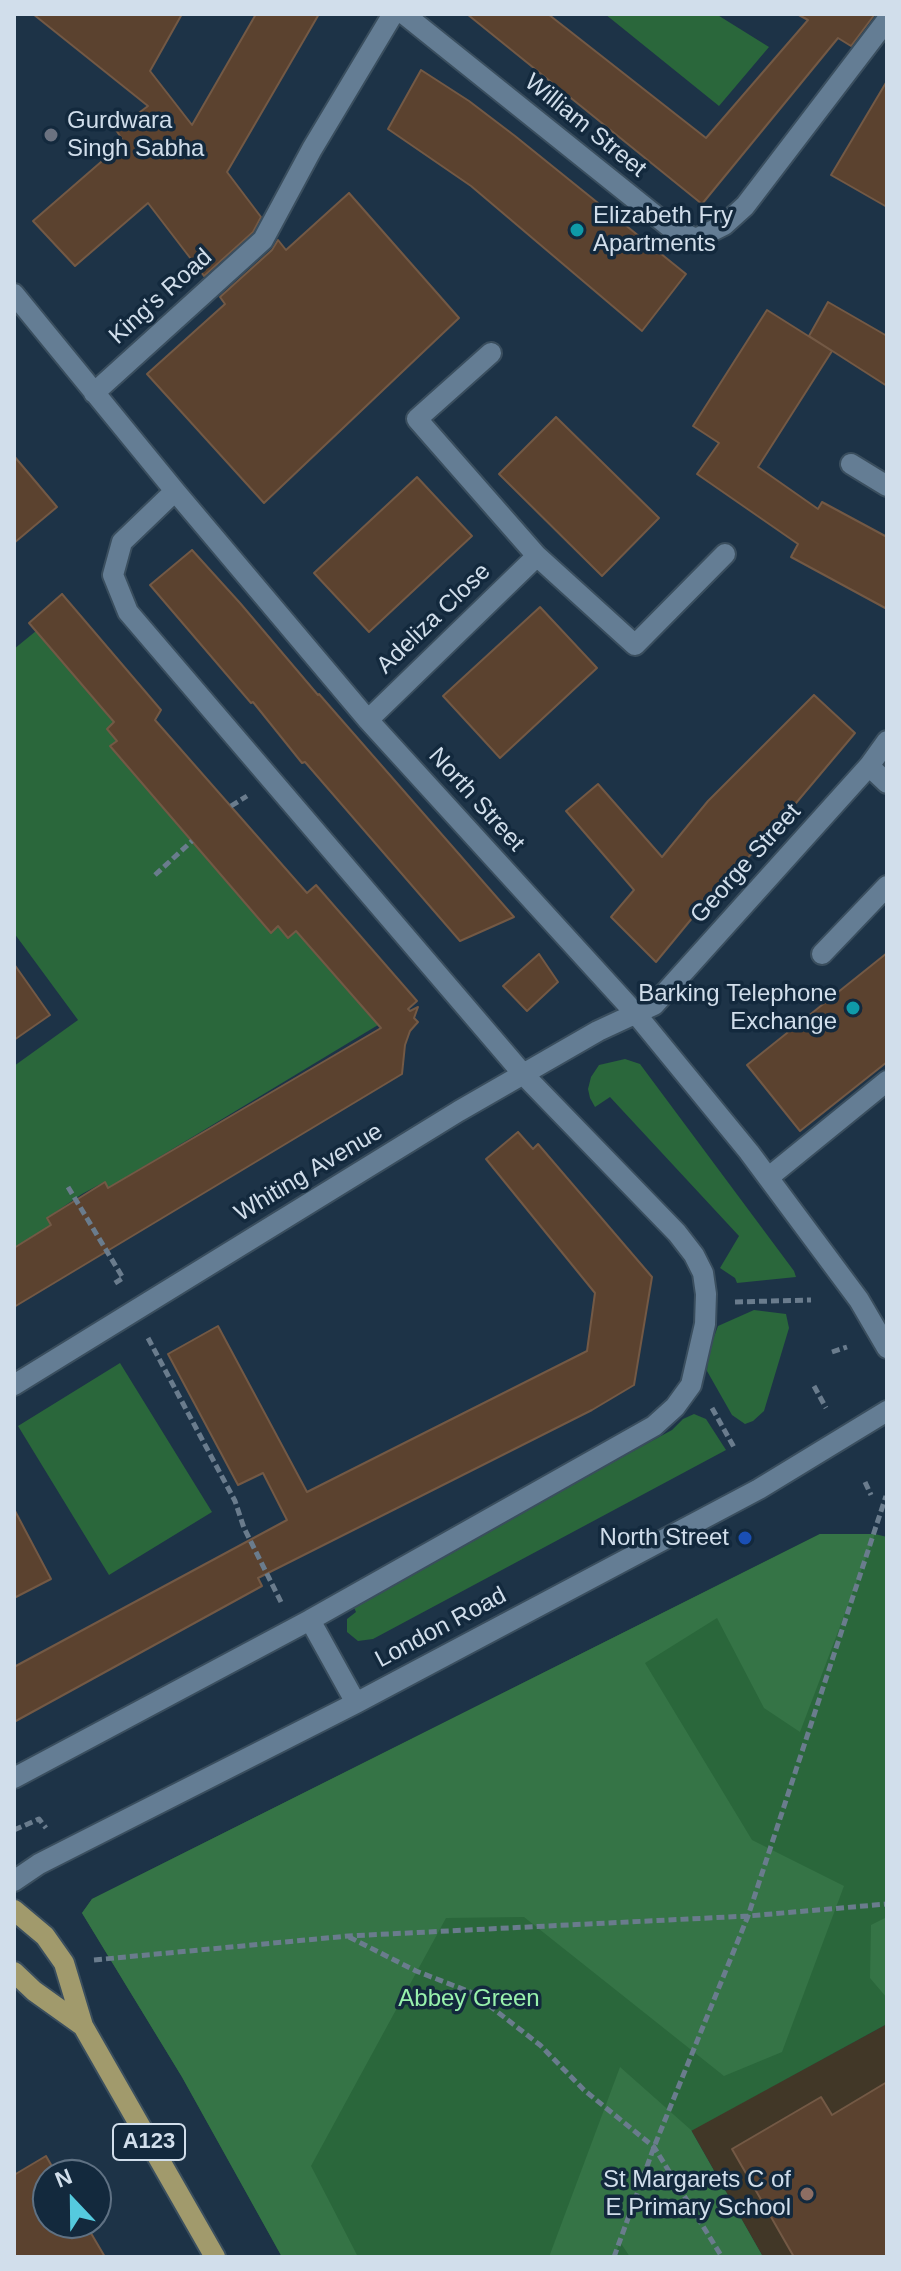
<!DOCTYPE html>
<style>
body{margin:0}
#map{position:relative;width:901px;height:2271px;overflow:hidden;background:#1d3347;font-family:Arial,sans-serif}
canvas{display:block}
.frame{position:absolute;inset:0;border:16px solid #d1deeb;pointer-events:none}
.north{position:absolute;left:32px;top:2159px;width:80px;height:80px;box-sizing:border-box;background:#13293d;border:2px solid #5f7183;border-radius:50%;rotate:338deg;font-size:22px;font-weight:700;line-height:32px;text-align:center;color:#d1deeb}
.north::after{content:'';display:block;margin:auto;width:28px;height:36px;background:#55cade;clip-path:polygon(50% 0,100% 100%,50% 72%,0 100%)}
</style>
<div id="map">
<canvas width="901" height="2271"></canvas>
<div class="frame"></div>
<div class="north">N</div>
</div>
<script>
const c = document.querySelector('canvas').getContext('2d');
c.lineJoin = 'round';
function paint(path, color) { c.fillStyle = color; c.fill(path, 'evenodd'); }
const poly = rows => new Path2D(rows.map(r => 'M' + r).join(''));
function strokePath(path, color, width, dash) { c.strokeStyle = color; c.lineWidth = width; c.lineCap = dash ? 'butt' : 'round'; c.setLineDash(dash || []); c.stroke(path); }
function write(font, color, halo, rows, align = 'center') {
  c.font = font + ' Arial,sans-serif'; c.lineWidth = 7; c.setLineDash([]); c.textBaseline = 'middle'; c.strokeStyle = halo; c.fillStyle = color; for (const [text, x, y, turn = 0] of rows) {
    c.save(); c.translate(x, y); c.rotate((+turn || 0) * Math.PI / 180); c.textAlign = isNaN(turn) ? turn : align; if (halo) c.strokeText(text, 0, 0); c.fillText(text, 0, 0); c.restore();
  }
}
paint(poly([
 [887,2024,887,2257,763,2257,691,2130]
]), '#413727');
paint(poly([
 [605,14,716,14,769,47,719,106],
 [36,631,114,722,107,729,117,741,111,747,270,932,278,926,296,931,378,1025,108,1188,104,1182,82,1194,47,1218,51,1225,14,1248,14,1066,78,1020,14,933,14,649],
 [625,1059,640,1064,794,1271,796,1277,737,1283,735,1278,720,1268,739,1236,610,1097,595,1107,590,1098,588,1089,591,1077,599,1065],
 [754,1310,786,1314,789,1328,764,1411,753,1421,745,1424,732,1415,707,1371,708,1353,718,1326],
 [120,1363,212,1512,109,1575,18,1426],
 [694,1414,706,1419,726,1450,373,1639,358,1641,347,1632,347,1619,356,1612,352,1603,672,1430,683,1419],
 [820,1534,875,1534,887,1537,887,2024,691,2131,763,2257,282,2257,182,2077,82,1913,92,1899]
]), '#2a673b');
paint(poly([
 [820,1534,875,1534,800,1732,764,1708,717,1618,645,1663,752,1840,844,1886,782,2052,724,2076,524,1917,446,1918,311,2166,358,2257,282,2257,182,2077,82,1913,92,1899],
 [887,1917,887,1998,870,1978,871,1925],
 [620,2067,691,2130,763,2257,630,2257,620,2242,614,2257,549,2257]
]), '#357446');
const building = poly([
 [33,14,182,14,150,71,192,125,256,14,319,14,227,172,261,217,253,232,204,276,148,203,75,266,33,221,124,142,116,130,148,106,33,14],
 [467,14,548,14,706,138,808,20,797,14,875,14,851,46,838,38,702,204,467,14],
 [421,70,469,101,515,136,686,274,642,331,471,186,388,129,421,70],
 [887,81,887,207,831,175,887,81],
 [349,193,459,318,264,503,147,374,225,304,220,297,272,250,278,240,286,250,349,193],
 [828,302,887,336,887,386,809,336,828,302],
 [767,310,832,351,758,467,818,509,822,502,887,537,887,609,791,557,798,544,697,474,719,443,693,426,767,310],
 [556,417,659,518,602,576,499,474,556,417],
 [14,456,57,507,14,543,14,456],
 [417,477,472,536,369,632,314,573,417,477],
 [192,550,240,603,318,695,319,694,514,917,460,941,305,762,302,763,253,702,251,703,150,585,192,550],
 [62,594,161,710,155,720,307,893,316,885,417,1001,408,1009,410,1011,418,1007,414,1018,418,1022,410,1031,405,1045,402,1074,14,1307,14,1248,51,1225,47,1218,105,1182,108,1188,381,1028,296,931,288,938,278,926,271,933,110,746,117,741,107,729,114,722,29,623,62,594],
 [540,607,597,668,500,758,443,696,540,607],
 [814,695,855,733,764,841,707,900,656,962,611,917,634,890,566,811,598,784,662,857,708,801,814,695],
 [887,953,887,1062,800,1131,747,1065,887,953],
 [539,954,558,982,527,1011,503,986,539,954],
 [14,964,50,1015,14,1040,14,964],
 [518,1132,533,1149,538,1144,652,1277,634,1385,592,1410,258,1578,262,1586,14,1722,14,1667,287,1520,263,1473,238,1485,168,1354,218,1326,307,1492,587,1351,595,1293,486,1159,518,1132],
 [14,1509,51,1579,14,1598,14,1509],
 [887,2082,887,2257,794,2257,732,2149,821,2097,832,2115,887,2082],
 [46,2156,57,2175,48,2175,48,2223,85,2223,105,2257,14,2257,14,2175,46,2156]
]);
paint(building, '#5b422f');
strokePath(building, '#735945', 2);
const minor = poly([
 [404,14,671,228,696,239,724,225,745,206,887,20],
 [14,294,175,491,368,720,636,1014,749,1152,859,1300,887,1348],
 [491,353,417,419,537,556,635,645,725,554],
 [94,393,263,240,312,149,393,14],
 [851,464,887,486],
 [368,720,537,556],
 [869,766,887,783],
 [822,954,887,886],
 [769,1177,887,1081],
 [14,1385,459,1111,598,1031,654,1005,869,766,887,741],
 [310,1620,356,1703],
 [14,1778,310,1620,654,1426,675,1407,691,1385,705,1324,706,1294,703,1273,694,1255,677,1233,523,1074,128,612,113,575,122,542,175,491],
 [14,1881,39,1864,356,1703,759,1489,887,1411]
]);
const major = poly([
 [14,1910,45,1936,64,1963,83,2026,215,2257],
 [14,1972,34,1991,83,2026]
]);
strokePath(minor, '#3a4e5e', 24);
strokePath(major, '#3a4e5e', 24);
strokePath(poly([
 [231,806,247,796],
 [155,875,192,841],
 [68,1187,123,1278,112,1285],
 [735,1302,811,1300],
 [148,1338,235,1501,244,1528,281,1602],
 [832,1352,847,1347],
 [814,1386,826,1408],
 [712,1408,735,1449],
 [865,1482,871,1495],
 [14,1830,39,1819,46,1828],
 [349,1937,416,1971,473,1993,540,2045,584,2090,654,2147,722,2257],
 [94,1960,348,1936,748,1916,887,1904],
 [614,2257,654,2147,748,1916,886,1496]
]), '#6a7c8d', 5, [8, 4]);
strokePath(minor, '#647d94', 20);
strokePath(major, '#a19a6c', 20);
for (const [x, y, r, color] of [
 [51,135,8,"#6b7280"],
 [577,230,8,"#0f9aa8"],
 [853,1008,8,"#0f9aa8"],
 [745,1538,8,"#1a4fb4"],
 [807,2194,8,"#8d6e63"]
]) { const dot = new Path2D(); dot.arc(x, y, r, 0, 2 * Math.PI); c.fillStyle = color; c.fill(dot); strokePath(dot, '#13293d', 3); }
for (const [x, y, w] of [
 [149,2142,72]
]) { const box = new Path2D(); box.roundRect(x - w / 2, y - 18, w, 36, 6); c.fillStyle = '#13293d'; c.fill(box); strokePath(box, '#d1deeb', 2); }
write('bold 22px', '#d1deeb', null, [
 ["A123",149,2142]
]);
write('24px', '#d1deeb', '#13293d', [
 ["Gurdwara",67,121,"left"],
 ["Singh Sabha",67,149,"left"],
 ["Elizabeth Fry",593,216,"left"],
 ["Apartments",593,244,"left"],
 ["Barking Telephone",837,994],
 ["Exchange",837,1022],
 ["North Street",729,1538],
 ["St Margarets C of",791,2180],
 ["E Primary School",791,2208]
], 'right');
write('24px', '#d1deeb', '#13293d', [
 ["William Street",585,126,39],
 ["King's Road",161,297,-42],
 ["Adeliza Close",434,619,-44],
 ["North Street",476,800,48],
 ["George Street",746,864,-48],
 ["Whiting Avenue",309,1173,-31],
 ["London Road",441,1628,-28]
]);
write('24px', '#98f1ac', '#13293d', [
 ["Abbey Green",469,1999]
]);
</script>
